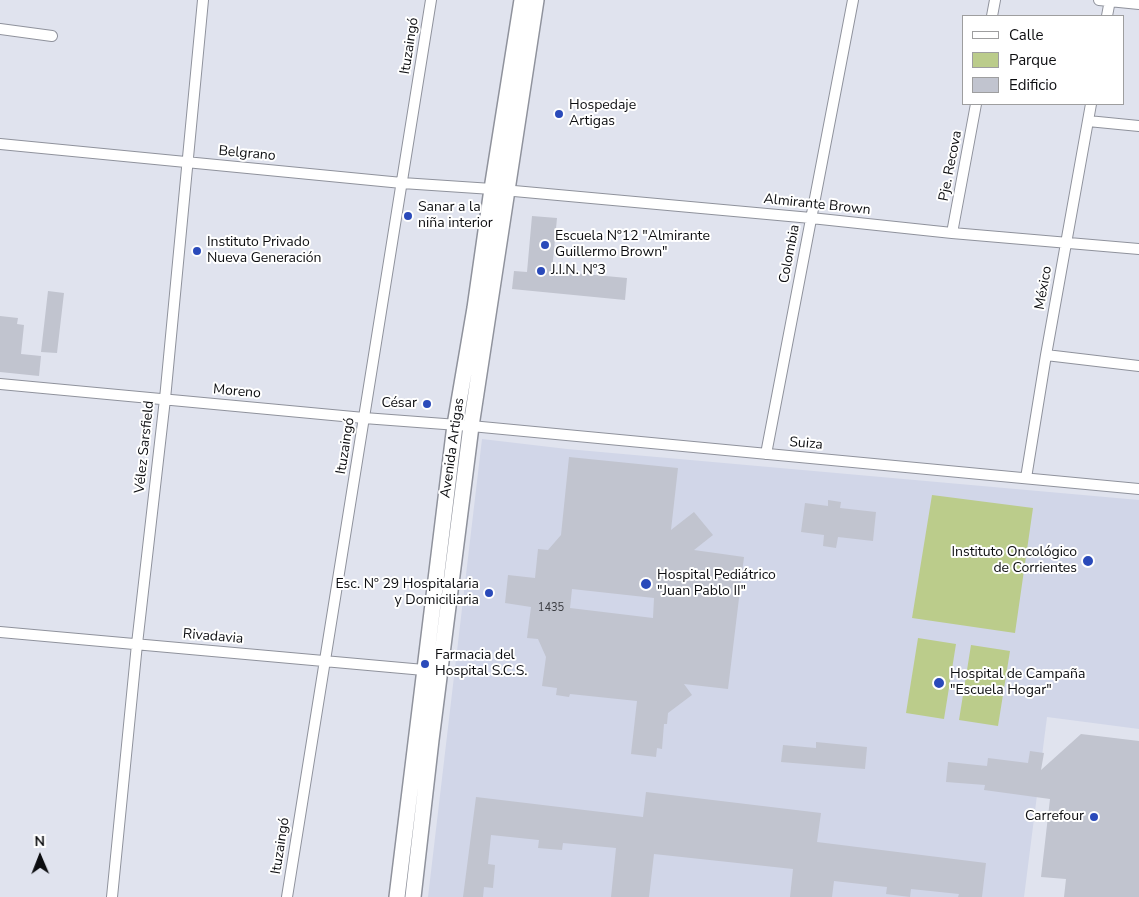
<!DOCTYPE html>
<meta charset="utf-8">
<style>
body{margin:0}
#map{position:relative;width:1139px;height:897px;overflow:hidden;background:#e0e3ee;font-family:"Nunito Sans",sans-serif}
canvas{display:block}
.legend{position:absolute;left:962px;top:15px;width:162px;height:90px;box-sizing:border-box;background:#fff;border:1px solid #9e9e9f;margin:0;padding:6px 9px;list-style:none;font-size:15px;color:#0c0d10}
.legend li{display:flex;align-items:center;gap:10px;height:25px}
.legend b{width:25px;border:1px solid #9e9e9f}
.north{position:absolute;left:15px;top:832px;width:50px;height:50px;-webkit-text-stroke:4px #fff;paint-order:stroke;rotate:359deg;font-size:14px;font-weight:700;line-height:20px;text-align:center;color:#0c0d10}
.north::after{content:'';display:block;margin:auto;width:18px;height:22px;background:#0c0d10;clip-path:polygon(50% 0,100% 100%,50% 72%,0 100%)}
</style>
<div id="map">
<canvas width="1139" height="897"></canvas>
<ul class="legend">
<li><b style="height:6px;background:#fff"></b>Calle</li>
<li><b style="height:14px;background:#bbcc8b"></b>Parque</li>
<li><b style="height:14px;background:#c1c4cf"></b>Edificio</li>
</ul>
<div class="north">N</div>
</div>
<script>
const c = document.querySelector('canvas').getContext('2d');
c.lineJoin = 'round';
function paint(path, color) { c.fillStyle = color; c.fill(path, 'evenodd'); }
const poly = rows => new Path2D(rows.map(r => 'M' + r).join(''));
function strokePath(path, color, width, dash) { c.strokeStyle = color; c.lineWidth = width; c.lineCap = dash ? 'butt' : 'round'; c.setLineDash(dash || []); c.stroke(path); }
function write(font, color, halo, rows, align = 'center') {
  c.font = font + ' "Nunito Sans",sans-serif'; c.lineWidth = 4; c.setLineDash([]); c.textBaseline = 'middle'; c.strokeStyle = halo; c.fillStyle = color; for (const [text, x, y, turn = 0] of rows) {
    c.save(); c.translate(x, y); c.rotate((+turn || 0) * Math.PI / 180); c.textAlign = isNaN(turn) ? turn : align; if (halo) c.strokeText(text, 0, 0); c.fillText(text, 0, 0); c.restore();
  }
}
paint(poly([
 [482,439,567,449,1139,500,1139,729,1047,717,1024,897,428,897]
]), '#d1d6e8');
paint(poly([
 [932,495,1033,508,1015,633,912,618],
 [918,638,956,644,944,719,906,713],
 [971,645,1010,651,998,726,959,720]
]), '#bbcc8b');
paint(poly([
 [532,216,557,218,552,271,627,278,625,300,512,289,514,271,527,272],
 [48,291,64,293,57,353,41,352],
 [0,316,18,318,17,324,24,325,21,354,41,356,39,376,0,372],
 [569,457,678,468,671,530,694,512,713,535,694,550,744,557,728,689,684,684,692,695,668,713,667,724,664,724,662,749,657,748,656,757,631,754,637,701,570,694,569,697,556,695,557,688,542,686,546,657,538,639,527,638,531,607,505,603,508,575,535,578,538,549,548,550,561,535],
 [572,589,654,598,653,618,570,608],
 [828,500,841,502,840,508,876,512,873,541,838,537,836,548,823,546,824,535,801,532,805,503,828,506],
 [1081,734,1139,741,1139,897,1064,897,1066,879,1041,877,1050,799,984,790,985,785,946,782,948,762,987,766,988,758,1028,763,1030,751,1044,753,1041,770],
 [816,742,867,747,865,769,781,762,783,745,816,748],
 [646,792,821,813,817,842,986,863,982,897,958,897,959,894,911,889,910,897,886,894,887,887,834,881,832,897,790,897,793,869,654,854,649,897,611,897,616,848,563,843,562,850,538,848,539,840,491,835,488,864,495,865,493,888,484,887,483,897,463,897,476,797,643,817]
]), '#c1c4cf');
const street = poly([
 [1099,0,1139,4],
 [992,16,995,0],
 [1107,16,1110,0],
 [0,29,52,36],
 [1088,121,1139,126],
 [0,144,402,183,492,189,811,218,952,233,1139,249],
 [952,233,976,104],
 [1046,355,1139,366],
 [0,384,364,418,471,426,1139,489],
 [766,454,853,0],
 [1026,478,1046,355,1091,104],
 [0,632,424,670],
 [112,897,137,644,165,399,203,0],
 [287,897,431,0]
]);
const secondary = poly([
 [397,897,455,425,475,308,492,189,522,0],
 [413,897,431,740,471,426,536,0]
]);
strokePath(street, '#8f929c', 12);
strokePath(secondary, '#8f929c', 18);
strokePath(street, '#fff', 10);
strokePath(secondary, '#fff', 15);
for (const [x, y, r, color] of [
 [559,114,5,"#2a4aba"],
 [408,216,5,"#2a4aba"],
 [545,245,5,"#2a4aba"],
 [197,251,5,"#2a4aba"],
 [541,271,5,"#2a4aba"],
 [427,404,5,"#2a4aba"],
 [1088,561,6,"#2a4aba"],
 [646,584,6,"#2a4aba"],
 [489,593,5,"#2a4aba"],
 [425,664,5,"#2a4aba"],
 [939,683,6,"#2a4aba"],
 [1094,817,5,"#2a4aba"]
]) { const dot = new Path2D(); dot.arc(x, y, r, 0, 2 * Math.PI); c.fillStyle = color; c.fill(dot); strokePath(dot, '#fff', 2); }
write('11px', '#393b40', null, [
 ["1435",551,608]
]);
write('14px', '#0c0d10', '#fff', [
 ["Ituzaingó",410,46,-81],
 ["Belgrano",247,154,5],
 ["Pje. Recova",951,166,-79],
 ["Almirante Brown",817,205,6],
 ["Colombia",790,254,-79],
 ["México",1044,288,-80],
 ["Moreno",237,392,5],
 ["Suiza",806,444,5],
 ["Ituzaingó",346,446,-81],
 ["Vélez Sarsfield",145,447,-84],
 ["Avenida Artigas",453,448,-82],
 ["Rivadavia",213,637,5],
 ["Ituzaingó",281,846,-81]
]);
write('14px', '#0c0d10', '#fff', [
 ["Hospedaje",569,106],
 ["Artigas",569,122],
 ["Sanar a la",418,208],
 ["niña interior",418,224],
 ["Escuela Nº12 \"Almirante",555,237],
 ["Guillermo Brown\"",555,253],
 ["Instituto Privado",207,243],
 ["Nueva Generación",207,259],
 ["J.I.N. Nº3",551,271],
 ["César",417,404,"right"],
 ["Instituto Oncológico",1077,553,"right"],
 ["de Corrientes",1077,569,"right"],
 ["Hospital Pediátrico",657,576],
 ["\"Juan Pablo II\"",657,592],
 ["Esc. Nº 29 Hospitalaria",479,585,"right"],
 ["y Domiciliaria",479,601,"right"],
 ["Farmacia del",435,656],
 ["Hospital S.C.S.",435,672],
 ["Hospital de Campaña",950,675],
 ["\"Escuela Hogar\"",950,691],
 ["Carrefour",1084,817,"right"]
], 'left');
</script>
